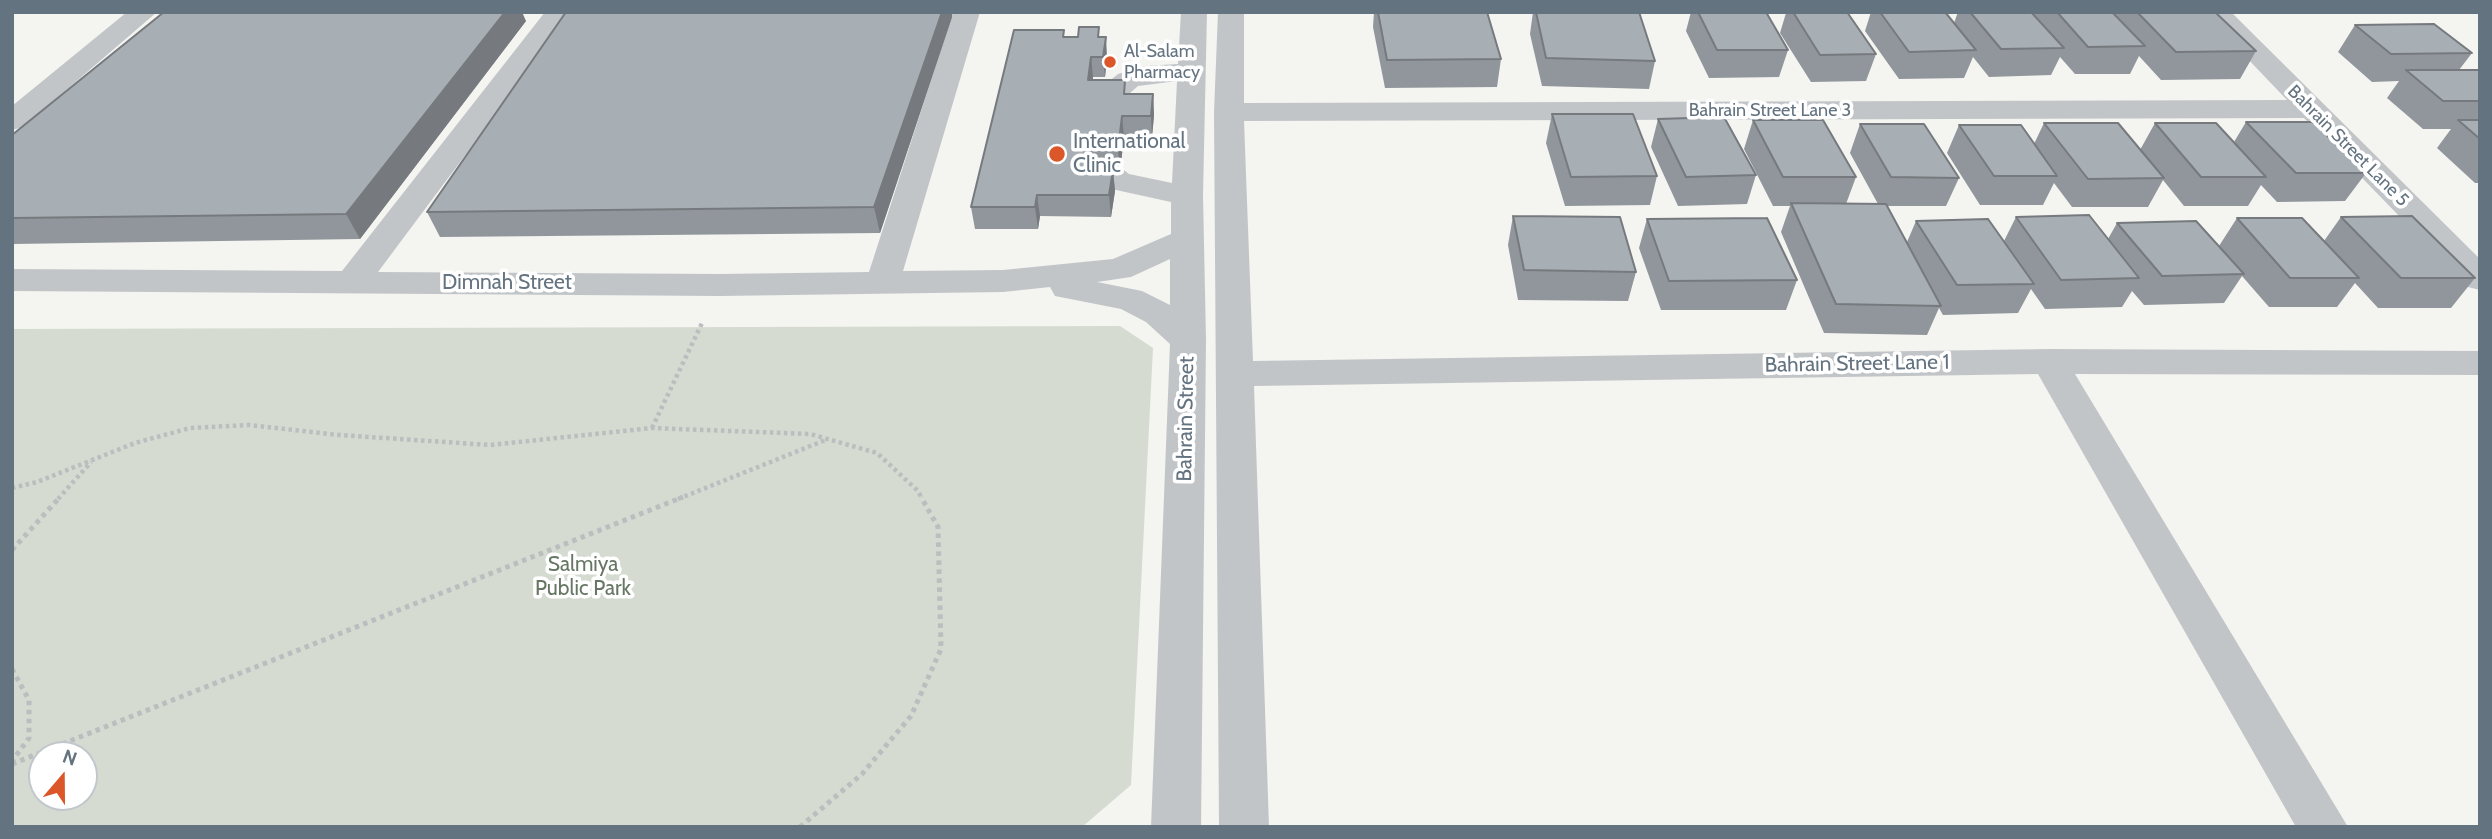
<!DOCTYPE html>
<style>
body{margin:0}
#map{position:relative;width:2492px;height:839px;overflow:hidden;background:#f4f4f0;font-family:Cabin,sans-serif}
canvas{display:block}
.frame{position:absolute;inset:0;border:14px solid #647380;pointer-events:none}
.north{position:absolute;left:28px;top:741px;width:70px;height:70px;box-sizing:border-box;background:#fff;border:2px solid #c1c7cc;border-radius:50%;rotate:20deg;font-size:19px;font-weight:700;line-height:28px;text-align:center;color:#647380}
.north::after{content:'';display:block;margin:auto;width:24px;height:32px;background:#db5629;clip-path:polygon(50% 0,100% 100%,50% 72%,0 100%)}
</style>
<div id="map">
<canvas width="2492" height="839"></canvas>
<div class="frame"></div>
<div class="north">N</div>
</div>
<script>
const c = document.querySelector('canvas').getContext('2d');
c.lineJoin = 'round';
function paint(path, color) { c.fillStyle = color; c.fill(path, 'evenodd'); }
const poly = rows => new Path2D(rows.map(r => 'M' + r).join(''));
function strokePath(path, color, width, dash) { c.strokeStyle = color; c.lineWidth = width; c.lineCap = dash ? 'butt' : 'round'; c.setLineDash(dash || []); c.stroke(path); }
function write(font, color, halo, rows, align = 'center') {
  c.font = font + ' Cabin,sans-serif'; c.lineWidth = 7; c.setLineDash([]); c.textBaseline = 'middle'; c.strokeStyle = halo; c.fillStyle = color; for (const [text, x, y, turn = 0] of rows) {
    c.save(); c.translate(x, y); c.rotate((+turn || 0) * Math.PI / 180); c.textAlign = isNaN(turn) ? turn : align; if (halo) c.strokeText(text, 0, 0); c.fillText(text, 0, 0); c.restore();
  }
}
paint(poly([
 [1120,326,1153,348,1131,785,1082,827,12,827,12,329],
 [42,755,84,755,84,797,42,797]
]), '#d5dbd1');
strokePath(poly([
 [652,428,703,321],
 [12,488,37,482,135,443,190,428,249,425,339,435,490,445,652,428,810,434,877,453,918,491,922,499],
 [58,499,91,462],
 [678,499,828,439]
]), '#bbbdbf', 4.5, [3.5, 3.5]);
strokePath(poly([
 [12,550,60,497],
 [12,669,29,700,29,738,12,761],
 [12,764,683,497],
 [800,827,862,774,911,716,941,649,938,527,921,497]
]), '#bbbdbf', 5, [4.5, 4.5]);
paint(poly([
 [127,12,157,12,23,127,12,130,12,106,127,12],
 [545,12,572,12,378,272,720,274,869,272,953,12,980,12,903,271,1003,270,1113,259,1171,234,1171,202,1107,188,1089,171,1094,164,1105,162,1116,164,1129,174,1172,183,1177,81,1138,86,1129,94,1121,106,1111,109,1101,106,1096,100,1107,83,1118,74,1144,66,1178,64,1181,12,1207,12,1203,195,1206,340,1201,827,1151,827,1170,344,1146,322,1121,309,1055,296,1050,287,1003,292,720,296,12,291,12,269,342,271,545,12],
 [1170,259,1170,305,1142,291,1097,282,1131,277,1170,259],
 [1218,12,1244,12,1244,103,2287,100,2203,12,2231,12,2480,259,2480,290,2468,287,2304,118,1244,121,1253,361,2049,349,2480,351,2480,375,2075,374,2348,827,2296,827,2038,374,1254,386,1269,827,1219,827,1214,112,1218,12]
]), '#c2c5c8');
paint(poly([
 [566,12,952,12,952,17,880,233,440,237,427,212],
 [1374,12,1487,12,1501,59,1497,87,1385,88,1373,27],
 [1533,12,1639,12,1655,61,1649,89,1542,86,1530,34],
 [1691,12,1766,12,1788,50,1779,77,1709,78,1686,31],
 [1771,12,1847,12,1876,54,1866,81,1811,82,1780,33,1786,13,1772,14],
 [1871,12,1945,12,1954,23,1958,12,2031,12,2034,15,2035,12,2215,12,2256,51,2240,79,2161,80,2139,56,2130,74,2075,74,2060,57,2051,75,1989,77,1973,57,1964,78,1899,79,1865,31],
 [526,21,360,239,12,244,12,135],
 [2355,25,2472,53,2459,70,2480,70,2480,183,2475,183,2437,148,2451,129,2423,129,2387,98,2399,81,2372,82,2338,52],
 [1100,37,1107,57,1105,77,1093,77,1093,80,1126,94,1153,94,1154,115,1152,137,1124,137,1120,171,1113,171,1115,191,1111,217,1040,216,1038,229,975,229,971,207],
 [1552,114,1657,176,1650,205,1565,206,1546,143],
 [1658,119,1756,175,1747,204,1678,206,1651,147],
 [1753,120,1856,177,1846,204,1878,204,1850,153,1860,124,1959,178,1946,206,1887,206,1907,242,1916,221,2004,241,2016,217,2108,239,2117,223,2219,246,2237,218,2324,241,2341,217,2475,278,2451,308,2378,308,2355,283,2337,307,2269,307,2242,276,2224,303,2144,305,2132,291,2122,307,2045,309,2031,289,2018,313,1943,315,1939,308,1927,335,1824,333,1781,232,1790,206,1773,206,1744,149],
 [2246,122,2366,173,2345,201,2277,202,2261,185,2248,206,2184,206,2163,180,2148,207,2072,207,2054,183,2043,205,1980,205,1947,153,1959,125,2034,144,2044,123,2140,150,2155,123,2234,142],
 [1513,216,1636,272,1628,301,1518,300,1508,245],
 [1647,219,1797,280,1786,310,1661,310,1639,248]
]), '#90969b');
paint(poly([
 [505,12,522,12,526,21,360,239,346,214],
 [942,12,952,12,952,17,880,233,874,207],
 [1106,37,1107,57,1105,77,1103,57],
 [1091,57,1093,77,1090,100,1088,80],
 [1153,94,1154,115,1152,137,1151,116],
 [1122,116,1124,137,1120,171,1118,150],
 [1090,150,1092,171,1087,170],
 [1113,170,1115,191,1111,217,1109,195],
 [1037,195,1040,216,1038,229,1035,207]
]), '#767a7e');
const building = poly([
 [164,12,505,12,346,214,12,218,12,135,164,12],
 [566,12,942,12,874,207,427,212,566,12],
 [1378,12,1487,12,1501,59,1387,60,1378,12],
 [1536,12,1639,12,1655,61,1546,58,1536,12],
 [1698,12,1766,12,1788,50,1717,50,1698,12],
 [1793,12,1847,12,1876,54,1820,55,1793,12],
 [1880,12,1945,12,1976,50,1909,52,1880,12],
 [1970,12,2031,12,2064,48,2001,49,1970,12],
 [2057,12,2112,12,2145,46,2088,47,2057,12],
 [2137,12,2215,12,2256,51,2176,52,2137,12],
 [2434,24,2472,53,2391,54,2355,25,2434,24],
 [1079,27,1099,27,1098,37,1106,37,1103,57,1091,57,1088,80,1125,80,1124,94,1153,94,1151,116,1122,116,1118,150,1090,150,1087,170,1113,170,1109,195,1037,195,1035,207,971,207,1014,30,1064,30,1063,37,1078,37,1079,27],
 [2406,70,2480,70,2480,101,2443,101,2406,70],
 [1552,114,1633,114,1657,176,1571,177,1552,114],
 [1724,117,1756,175,1686,177,1658,119,1724,117],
 [1753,120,1823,120,1856,177,1783,177,1753,120],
 [2458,120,2480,120,2480,139,2458,120],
 [2246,122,2313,122,2366,173,2296,173,2246,122],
 [2044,123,2118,123,2164,178,2088,179,2044,123],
 [2155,123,2216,123,2266,177,2201,177,2155,123],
 [1860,124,1924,124,1959,178,1891,177,1860,124],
 [1959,125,2021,125,2057,176,1994,176,1959,125],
 [1791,203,1886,204,1941,306,1836,304,1791,203],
 [2089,215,2139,278,2061,280,2016,217,2089,215],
 [1513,216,1620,217,1636,272,1524,270,1513,216],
 [2412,216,2475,278,2401,278,2341,217,2412,216],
 [1767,218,1797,280,1669,281,1647,219,1767,218],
 [2237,218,2302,218,2359,278,2290,278,2237,218],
 [1988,219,2034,284,1957,285,1916,221,1988,219],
 [2196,221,2244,274,2162,276,2117,223,2196,221]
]);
paint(building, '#a8afb4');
strokePath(building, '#767a7e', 2);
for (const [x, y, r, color] of [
 [1110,62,7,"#db5629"],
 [1057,154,9,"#db5629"]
]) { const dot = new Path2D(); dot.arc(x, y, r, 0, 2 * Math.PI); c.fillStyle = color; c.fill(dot); strokePath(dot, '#fff', 2.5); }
write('18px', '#647380', '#fff', [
 ["Al-Salam",1124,52],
 ["Pharmacy",1124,73]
], 'left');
write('18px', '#647380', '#fff', [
 ["Bahrain Street Lane 3",1770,111],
 ["Bahrain Street Lane 5",2348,146,45]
]);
write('21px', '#647380', '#fff', [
 ["International",1073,142],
 ["Clinic",1073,166]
], 'left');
write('21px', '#647380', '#fff', [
 ["Dimnah Street",507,283],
 ["Bahrain Street Lane 1",1857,364,-1],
 ["Bahrain Street",1186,419,-89]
]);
write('21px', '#667763', '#fff', [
 ["Salmiya",583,565],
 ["Public Park",583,589]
]);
</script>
